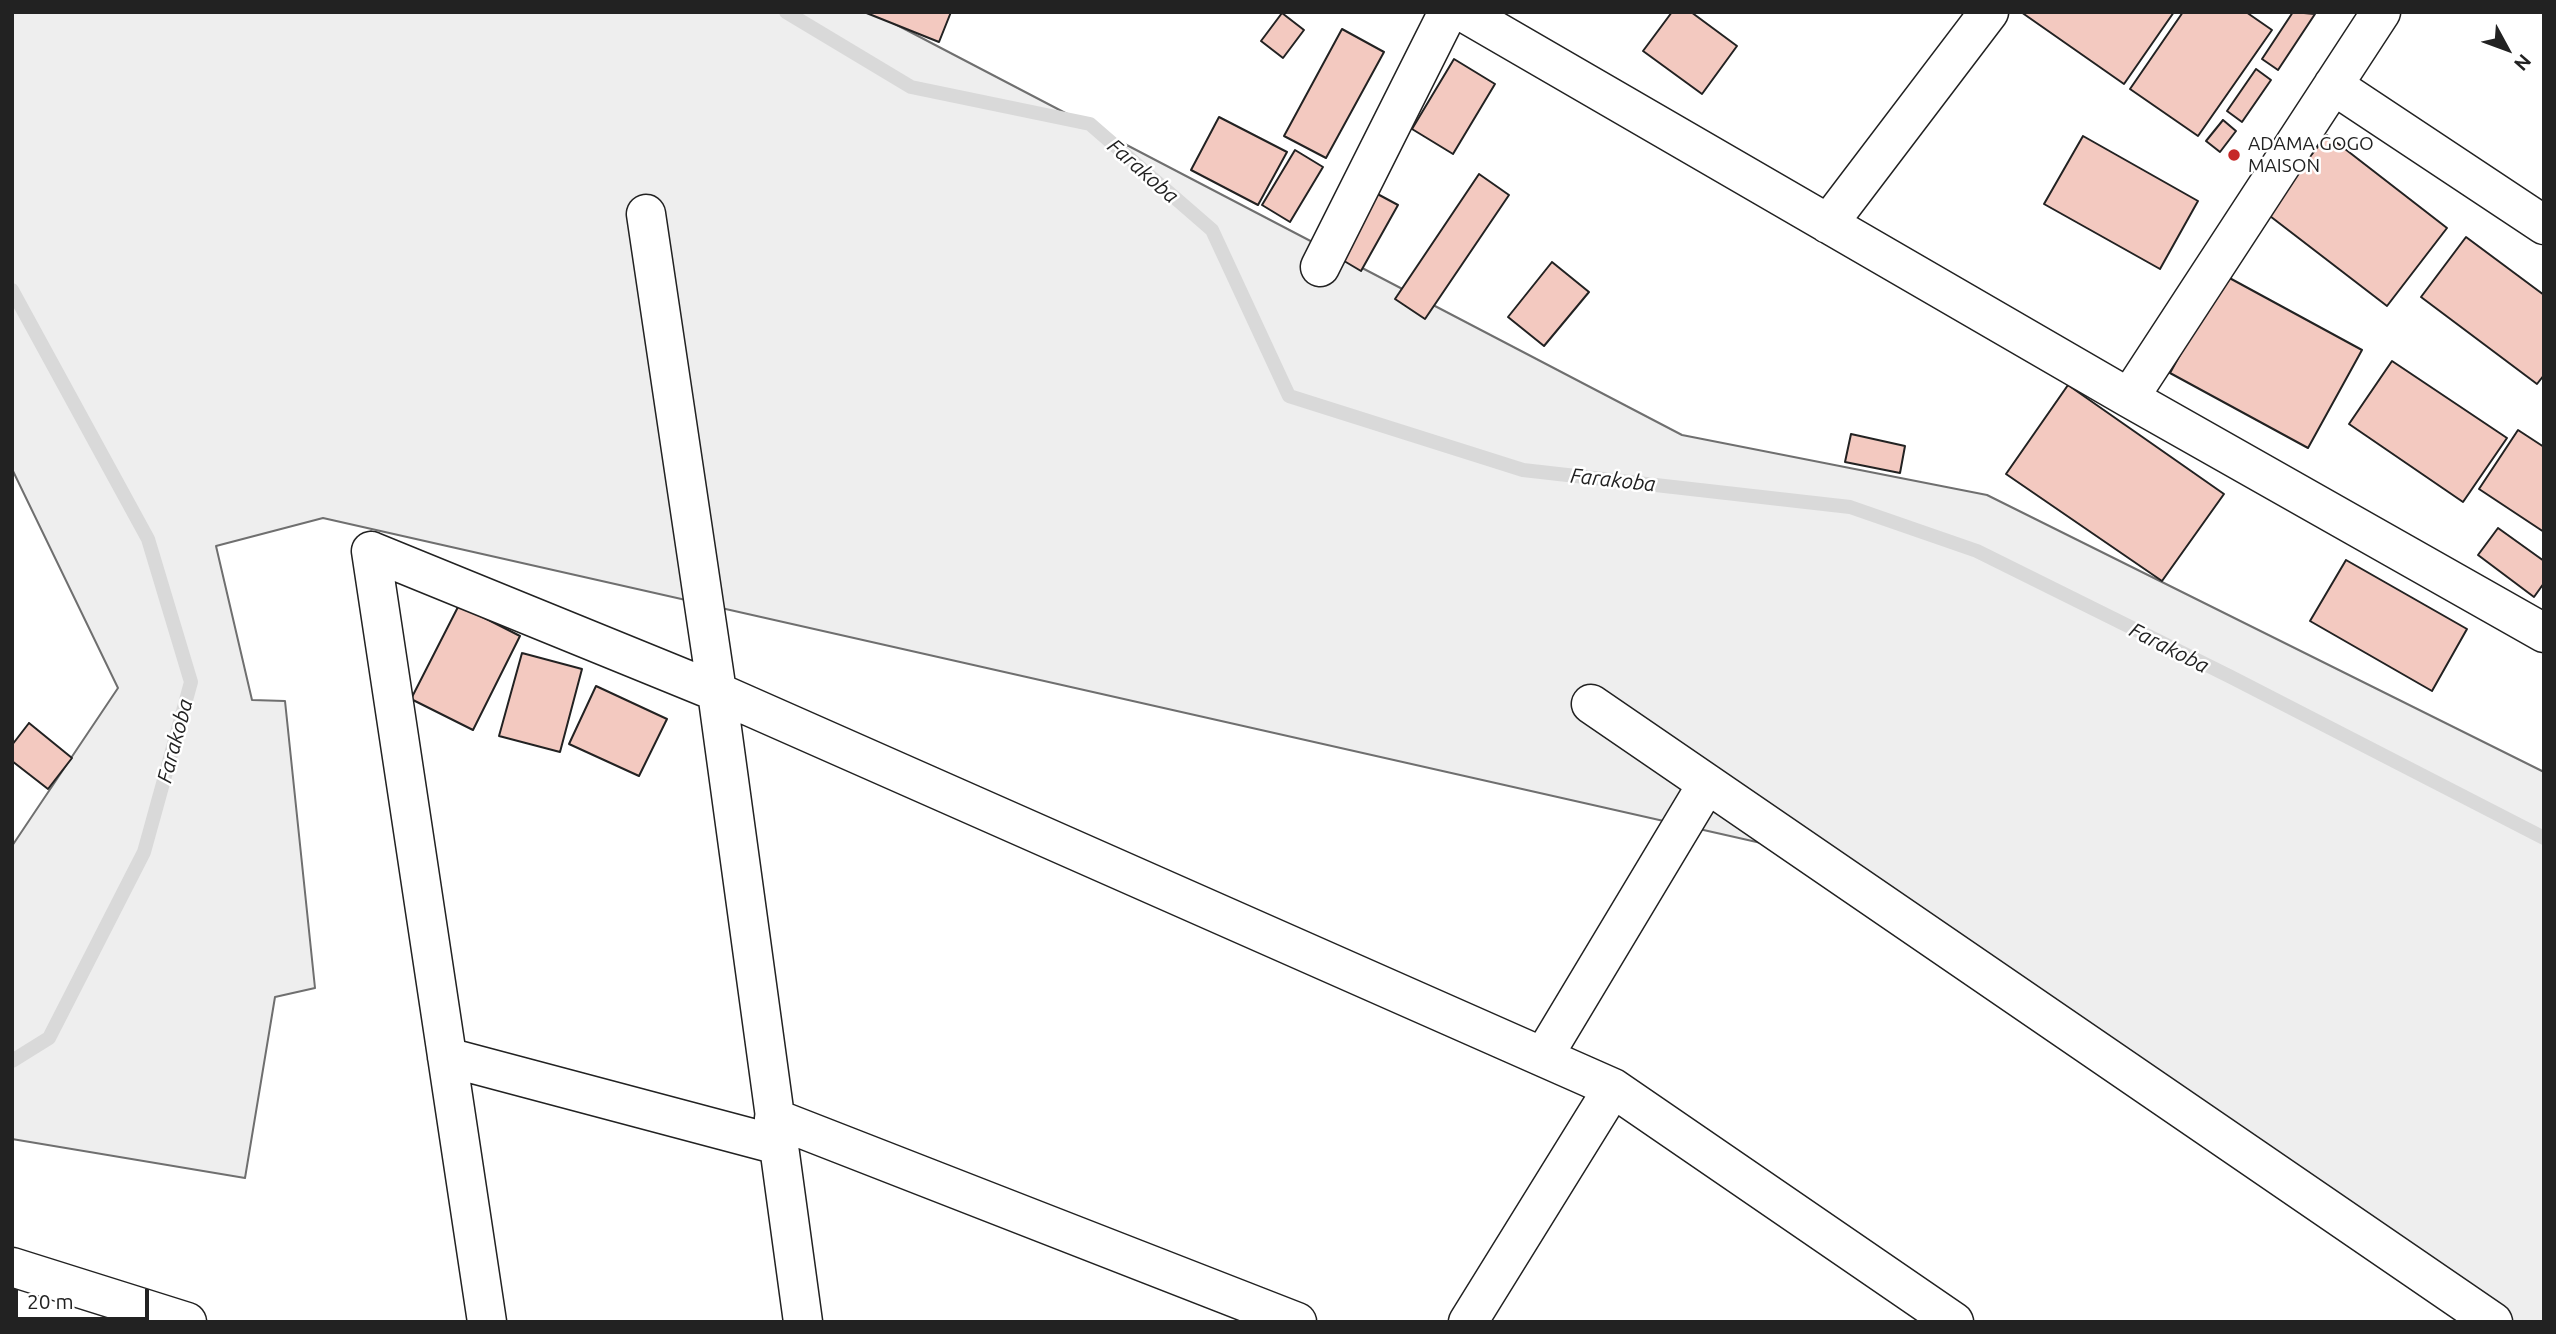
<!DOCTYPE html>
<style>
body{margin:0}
#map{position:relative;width:2556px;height:1334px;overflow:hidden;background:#fff;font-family:Ubuntu,sans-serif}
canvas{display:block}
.frame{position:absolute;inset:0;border:14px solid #222;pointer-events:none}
.north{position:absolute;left:2472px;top:14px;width:70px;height:70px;-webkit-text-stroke:5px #fff;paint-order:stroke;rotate:131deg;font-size:19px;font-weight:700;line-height:28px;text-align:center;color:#222}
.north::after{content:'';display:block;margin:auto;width:24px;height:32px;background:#222;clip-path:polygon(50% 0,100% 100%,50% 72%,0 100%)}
.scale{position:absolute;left:14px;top:1289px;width:135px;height:32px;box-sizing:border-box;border:4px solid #222;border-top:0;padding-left:9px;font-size:21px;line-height:24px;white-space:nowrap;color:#222;-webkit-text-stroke:5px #fff;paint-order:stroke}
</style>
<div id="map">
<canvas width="2556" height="1334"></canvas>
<div class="frame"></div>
<div class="north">N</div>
<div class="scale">20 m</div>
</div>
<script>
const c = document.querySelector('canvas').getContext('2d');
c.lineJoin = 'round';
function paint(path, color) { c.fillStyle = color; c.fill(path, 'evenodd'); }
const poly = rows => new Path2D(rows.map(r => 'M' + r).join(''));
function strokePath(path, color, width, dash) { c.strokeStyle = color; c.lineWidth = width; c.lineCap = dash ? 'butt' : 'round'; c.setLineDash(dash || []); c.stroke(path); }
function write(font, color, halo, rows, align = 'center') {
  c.font = font + ' Ubuntu,sans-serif'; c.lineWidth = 5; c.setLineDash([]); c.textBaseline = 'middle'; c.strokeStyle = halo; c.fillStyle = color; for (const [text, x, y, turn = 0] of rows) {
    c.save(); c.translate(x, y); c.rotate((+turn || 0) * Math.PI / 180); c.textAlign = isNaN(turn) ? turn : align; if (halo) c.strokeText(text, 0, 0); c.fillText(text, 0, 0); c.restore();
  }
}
const green = poly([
 [12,12,872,12,1682,435,1987,495,2544,772,2544,1322,2484,1322,1823,857,323,518,216,546,252,700,285,701,315,988,275,997,245,1178,12,1139,12,846,118,688,12,469,12,12]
]);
paint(green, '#eee');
strokePath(green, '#6f6f6f', 2);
strokePath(poly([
 [786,12,911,87,1090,124,1212,230,1289,396,1523,470,1850,507,1977,551,2231,677,2544,838],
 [12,290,148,539,191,682,144,852,49,1038,12,1061]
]), '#d9d9d9', 14);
const building = poly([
 [864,12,951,12,939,42,864,12],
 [1672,12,1691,12,1737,46,1702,94,1643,51,1672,12],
 [2021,12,2174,12,2124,84,2021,12],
 [2183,12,2246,12,2272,30,2198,136,2130,89,2183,12],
 [2293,12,2315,14,2278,70,2262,59,2293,12],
 [1282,13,1304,30,1283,58,1261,41,1282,13],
 [1342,29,1384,52,1326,158,1284,136,1342,29],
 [1454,59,1495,84,1453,154,1412,129,1454,59],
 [2256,69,2271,80,2242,122,2227,111,2256,69],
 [1219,117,1287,152,1258,205,1191,170,1219,117],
 [2223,120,2236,131,2220,152,2206,141,2223,120],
 [2327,135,2447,228,2387,306,2266,213,2327,135],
 [2083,136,2198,201,2160,269,2044,204,2083,136],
 [1295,150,1323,167,1290,222,1262,205,1295,150],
 [1479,174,1509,195,1425,319,1395,299,1479,174],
 [1370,190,1398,205,1361,271,1334,255,1370,190],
 [2466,237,2544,295,2544,375,2537,384,2421,297,2466,237],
 [1552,262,1589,292,1544,346,1508,317,1552,262],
 [2224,275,2362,350,2308,448,2170,373,2224,275],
 [2392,361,2507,438,2463,502,2349,424,2392,361],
 [2068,385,2224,494,2162,581,2006,474,2068,385],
 [2518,430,2544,447,2544,532,2479,489,2518,430],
 [1851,434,1905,446,1900,473,1845,462,1851,434],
 [2498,528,2544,561,2544,583,2534,597,2478,555,2498,528],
 [2346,560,2467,629,2432,691,2310,621,2346,560],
 [459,605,520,636,473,730,411,699,459,605],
 [522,653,582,669,560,752,499,736,522,653],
 [596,686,667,719,639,776,569,744,596,686],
 [29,723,72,758,48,789,12,761,12,745,29,723]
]);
paint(building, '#f3c9c0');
strokePath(building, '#222', 2);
const street = poly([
 [1463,12,2129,398,2544,633],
 [2333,85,2544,225],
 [646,214,717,692,803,1322],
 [1828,224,1989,12],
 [1320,267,1448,12],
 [2129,398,2381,12],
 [371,551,717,692,1613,1088,1954,1322],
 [371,551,487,1322],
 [1591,704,2493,1322],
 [447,1057,778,1145],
 [1543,1057,1707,784],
 [774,1118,1297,1322],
 [12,1267,187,1322],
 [1468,1322,1613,1088]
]);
strokePath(street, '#222', 41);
strokePath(street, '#fff', 38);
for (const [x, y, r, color] of [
 [2234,155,7,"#c62828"]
]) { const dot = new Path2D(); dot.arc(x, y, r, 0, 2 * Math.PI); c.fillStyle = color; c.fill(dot); strokePath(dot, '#fff', 2.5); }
write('19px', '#222', '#fff', [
 ["ADAMA GOGO",2248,144],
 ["MAISON",2248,166]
], 'left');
write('italic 21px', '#222', '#fff', [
 ["Farakoba",1143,171,41],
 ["Farakoba",1613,480,6],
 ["Farakoba",2169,648,27],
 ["Farakoba",175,741,-75]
]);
</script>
